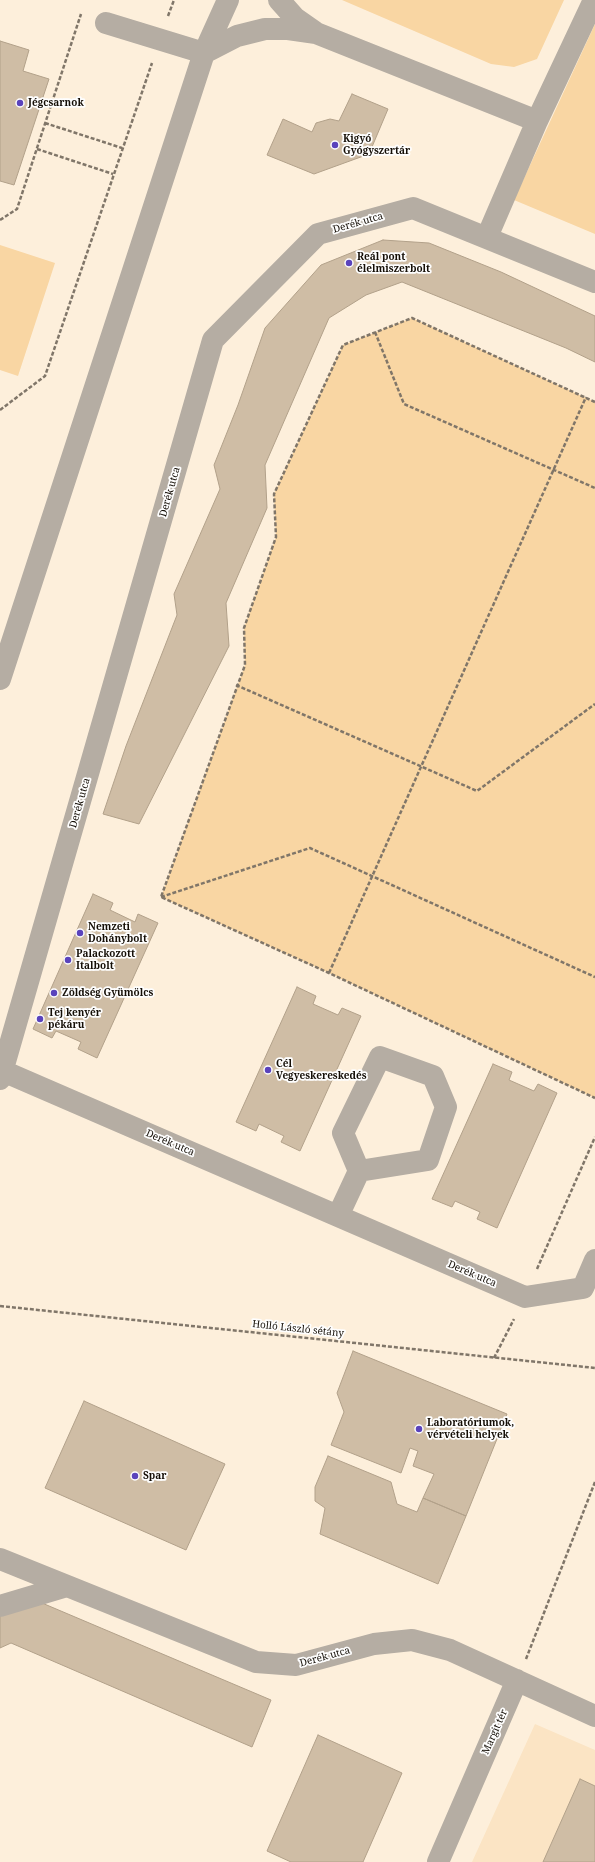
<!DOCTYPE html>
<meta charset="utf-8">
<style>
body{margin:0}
canvas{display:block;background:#fdefdb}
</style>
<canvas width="595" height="1862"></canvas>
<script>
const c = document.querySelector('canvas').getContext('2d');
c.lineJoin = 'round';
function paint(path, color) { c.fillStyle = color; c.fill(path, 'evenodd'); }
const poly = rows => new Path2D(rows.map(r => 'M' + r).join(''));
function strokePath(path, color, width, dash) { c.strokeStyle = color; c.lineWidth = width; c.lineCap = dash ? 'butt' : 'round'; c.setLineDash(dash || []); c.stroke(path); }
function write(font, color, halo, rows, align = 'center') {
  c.font = font + ' "Noto Serif",serif'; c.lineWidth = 3.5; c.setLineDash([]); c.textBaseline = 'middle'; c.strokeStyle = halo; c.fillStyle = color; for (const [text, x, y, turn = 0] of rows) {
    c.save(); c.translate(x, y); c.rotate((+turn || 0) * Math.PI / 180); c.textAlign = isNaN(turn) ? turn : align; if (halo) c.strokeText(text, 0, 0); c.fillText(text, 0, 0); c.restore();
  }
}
paint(poly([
 [535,1724,595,1750,595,1862,472,1862]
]), '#fbe4c4');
paint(poly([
 [342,0,564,0,537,59,514,67,491,64],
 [595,24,595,234,514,200],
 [0,245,55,263,18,376,0,370],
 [412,318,595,402,595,1098,329,973,161,897,245,665,244,628,276,537,274,494,343,345]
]), '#f9d6a3');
const building = poly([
 [0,41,29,50,23,71,49,79,14,185,0,181,0,41],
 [352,94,388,109,369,154,314,174,267,155,283,119,312,132,316,123,330,119,339,121,352,94],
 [383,240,429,243,501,272,595,316,595,362,566,348,402,282,366,295,329,318,265,465,267,508,226,603,229,646,139,824,103,814,126,746,177,615,174,594,220,489,214,465,238,405,265,328,321,265,383,240],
 [93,894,113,903,110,910,135,922,138,914,158,923,97,1058,78,1049,81,1042,56,1031,52,1038,33,1029,93,894],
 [297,987,316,996,313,1004,338,1015,342,1008,361,1016,300,1151,281,1142,284,1136,259,1124,256,1131,236,1122,297,987],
 [493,1064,512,1072,509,1080,534,1091,538,1084,557,1093,497,1228,477,1219,480,1212,455,1201,452,1207,432,1199,493,1064],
 [353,1351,507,1414,466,1516,423,1498,434,1474,413,1466,418,1451,410,1448,401,1473,331,1445,344,1412,337,1393,353,1351],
 [84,1401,225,1464,186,1550,45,1488,84,1401],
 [328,1456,391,1482,397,1504,417,1512,423,1498,466,1516,438,1584,320,1534,325,1508,315,1501,315,1487,328,1456],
 [42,1603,271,1700,252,1747,11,1643,0,1648,0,1606,42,1603],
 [318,1735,402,1773,363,1862,291,1862,267,1851,318,1735],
 [580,1779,595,1786,595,1862,543,1862,580,1779]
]);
paint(building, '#cfbda5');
strokePath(building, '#b2a18a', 1);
strokePath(poly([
 [168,16,174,0],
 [45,123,122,148],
 [37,149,113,174],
 [0,220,17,209,81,14],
 [375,332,404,404,595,488],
 [595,402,412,318,343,345,274,494,276,537,244,628,245,665,161,897,329,973,595,1098],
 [0,410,45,376,152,63],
 [236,685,477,791,595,704],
 [161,897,310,848,595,977],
 [329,973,586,397],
 [537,1269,595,1137],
 [0,1306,595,1368],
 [494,1358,514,1319],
 [526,1659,595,1482]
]), '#807669', 2.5, [4, 2]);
strokePath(poly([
 [279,0,295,18,315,32],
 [106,23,204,53,237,36,265,29,288,29,316,33,537,121],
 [487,237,537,121,594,0],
 [0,679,204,53,228,0],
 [3,1071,525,1297,583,1288,595,1260],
 [0,1079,213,340,318,234,413,208,595,282],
 [338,1216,359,1171,428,1160,446,1107,433,1076,380,1057,343,1133,359,1171],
 [0,1559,256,1662,296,1665,374,1644,412,1640,450,1650,595,1716],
 [0,1606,67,1586],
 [438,1862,517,1680]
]), '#b5ada3', 22);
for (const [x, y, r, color] of [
 [20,103,4,"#5a43bc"],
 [335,145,4,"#5a43bc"],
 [349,263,4,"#5a43bc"],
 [80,933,4,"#5a43bc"],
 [68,960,4,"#5a43bc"],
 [54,993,4,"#5a43bc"],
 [40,1019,4,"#5a43bc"],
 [268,1070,4,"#5a43bc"],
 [419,1429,4,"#5a43bc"],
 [135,1476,4,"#5a43bc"]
]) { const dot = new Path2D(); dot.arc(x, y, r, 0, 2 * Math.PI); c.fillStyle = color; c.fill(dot); strokePath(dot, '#fefefe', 1.5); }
write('bold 10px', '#140e06', '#fefefe', [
 ["Jégcsarnok",28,103],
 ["Kigyó",343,139],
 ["Gyógyszertár",343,151],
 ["Reál pont",357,257],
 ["élelmiszerbolt",357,269],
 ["Nemzeti",88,927],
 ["Dohánybolt",88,939],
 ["Palackozott",76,954],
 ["Italbolt",76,966],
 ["Zöldség Gyümölcs",62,993],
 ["Tej kenyér",48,1013],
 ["pékáru",48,1025],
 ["Cél",276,1064],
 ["Vegyeskereskedés",276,1076],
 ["Laboratóriumok,",427,1423],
 ["vérvételi helyek",427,1435],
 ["Spar",143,1476]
], 'left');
write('10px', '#140e06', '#fefefe', [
 ["Derék utca",358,223,-16],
 ["Derék utca",170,492,-74],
 ["Derék utca",80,803,-74],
 ["Derék utca",170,1143,23],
 ["Derék utca",472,1274,23],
 ["Holló László sétány",298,1329,6],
 ["Derék utca",325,1657,-15],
 ["Margit tér",495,1732,-66]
]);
</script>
